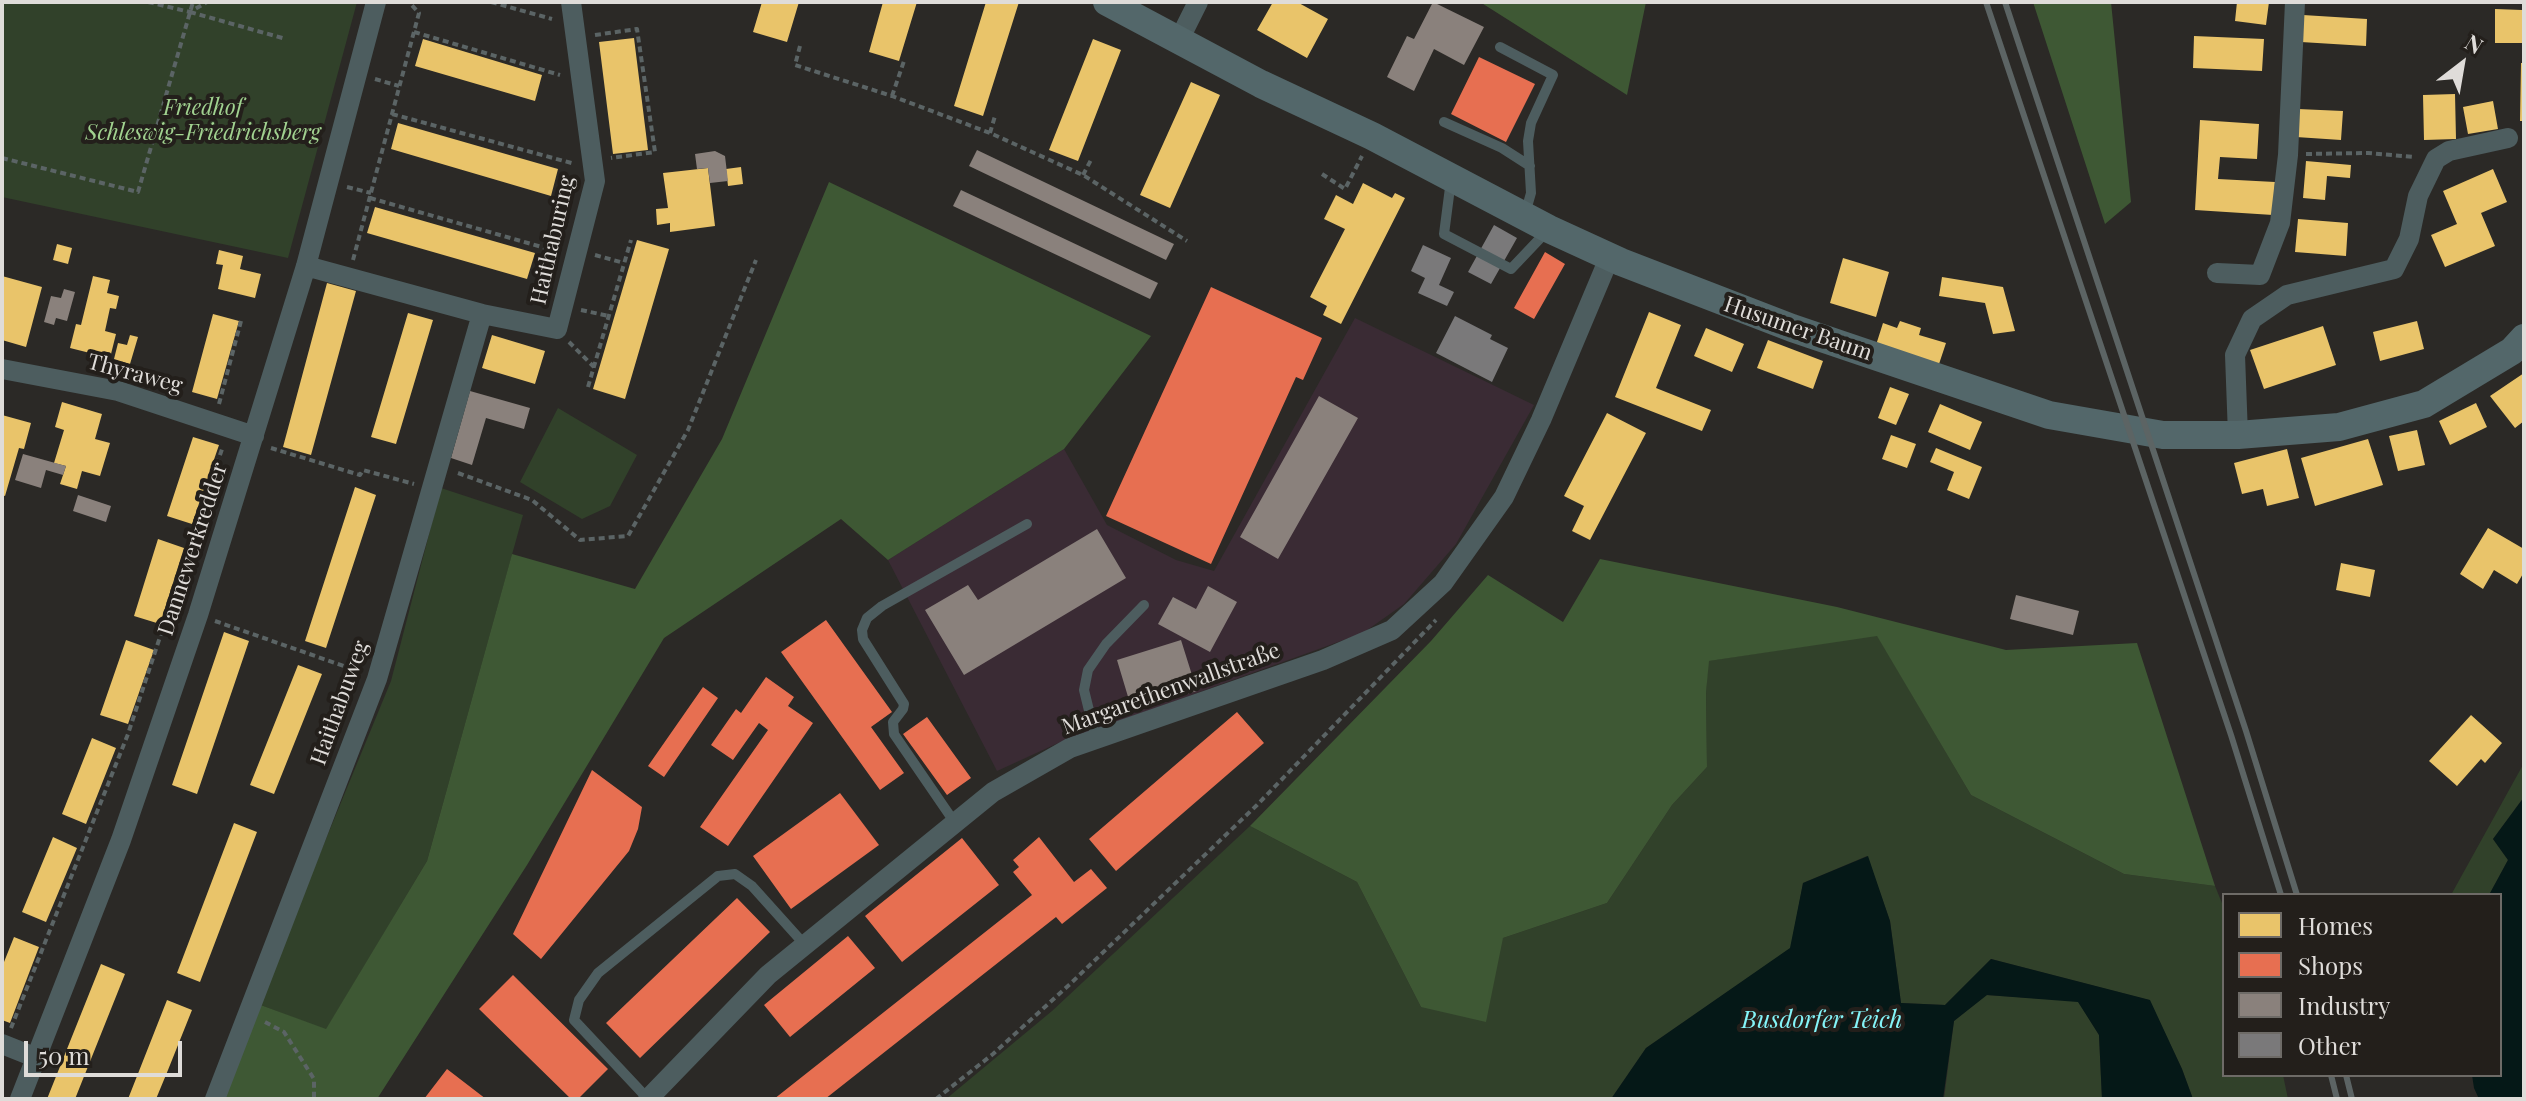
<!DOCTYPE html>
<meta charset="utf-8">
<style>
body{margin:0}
#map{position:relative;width:2526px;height:1101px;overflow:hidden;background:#2b2926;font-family:"Playfair Display",serif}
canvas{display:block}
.frame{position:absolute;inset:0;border:4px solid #dfdcd9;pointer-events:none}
.legend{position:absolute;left:2222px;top:893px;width:280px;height:184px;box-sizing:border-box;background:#231f1b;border:2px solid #6e6b67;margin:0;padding:10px 14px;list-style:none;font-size:24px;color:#dfdcd9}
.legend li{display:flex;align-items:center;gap:16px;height:40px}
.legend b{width:40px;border:2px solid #6e6b67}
.north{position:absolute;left:2422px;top:24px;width:80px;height:80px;-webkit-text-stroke:6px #231f1b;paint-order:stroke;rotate:31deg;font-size:22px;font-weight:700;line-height:32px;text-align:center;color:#dfdcd9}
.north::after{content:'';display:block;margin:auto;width:28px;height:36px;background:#dfdcd9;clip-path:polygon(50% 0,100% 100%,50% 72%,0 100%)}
.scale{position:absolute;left:24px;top:1041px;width:158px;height:36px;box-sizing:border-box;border:4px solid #dfdcd9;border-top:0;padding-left:10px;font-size:24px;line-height:28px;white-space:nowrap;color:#dfdcd9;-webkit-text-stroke:6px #231f1b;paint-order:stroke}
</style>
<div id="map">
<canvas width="2526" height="1101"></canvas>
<div class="frame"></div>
<ul class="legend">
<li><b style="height:22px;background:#e9c46a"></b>Homes</li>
<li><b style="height:22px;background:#e76f51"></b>Shops</li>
<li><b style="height:22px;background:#8a817c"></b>Industry</li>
<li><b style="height:22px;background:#7a797a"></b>Other</li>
</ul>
<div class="north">N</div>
<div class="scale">50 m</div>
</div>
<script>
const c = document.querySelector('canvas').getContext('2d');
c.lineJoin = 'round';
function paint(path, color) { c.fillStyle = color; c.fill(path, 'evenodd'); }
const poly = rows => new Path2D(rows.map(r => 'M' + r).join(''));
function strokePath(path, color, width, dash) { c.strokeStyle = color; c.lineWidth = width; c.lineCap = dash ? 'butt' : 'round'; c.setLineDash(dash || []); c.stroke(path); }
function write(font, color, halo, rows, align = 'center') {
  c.font = font + ' "Playfair Display",serif'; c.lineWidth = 8; c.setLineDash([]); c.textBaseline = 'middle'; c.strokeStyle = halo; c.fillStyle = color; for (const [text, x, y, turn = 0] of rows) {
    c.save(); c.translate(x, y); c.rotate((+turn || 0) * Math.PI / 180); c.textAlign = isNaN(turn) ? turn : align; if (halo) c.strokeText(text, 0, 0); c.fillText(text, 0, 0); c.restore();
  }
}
paint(poly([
 [1355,318,1534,405,1456,544,1404,604,1363,633,1056,744,997,771,888,560,1064,449,1107,525,1176,560,1214,571]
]), '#3a2b34');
paint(poly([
 [2,2,357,2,288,258,2,197],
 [558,408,637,455,610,506,582,519,520,482],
 [441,488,523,515,427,861,326,1030,258,1004,391,681],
 [1877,635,1971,795,2124,874,2215,886,2224,908,2224,1075,2283,1075,2288,1099,2193,1099,2182,1069,2149,1000,1991,959,1945,1005,1901,1003,1890,921,1867,856,1803,883,1791,948,1646,1048,1611,1099,946,1099,1052,1011,1250,826,1357,882,1421,1007,1503,938,1607,903,1672,805,1707,767,1706,693,1708,661],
 [2524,763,2524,797,2493,839,2508,860,2489,895,2451,895],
 [1986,995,2078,1001,2099,1035,2102,1099,1944,1099,1954,1021]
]), '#31412a');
paint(poly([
 [1480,2,1646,2,1627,95],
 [2033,2,2111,2,2131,202,2105,224],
 [829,182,1151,336,1064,449,888,560,841,519,664,638,527,865,377,1099,224,1099,258,1004,326,1029,427,861,512,554,635,589,722,439],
 [1600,559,1837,607,2006,650,2137,643,2215,886,2124,874,1971,795,1877,636,1709,661,1706,693,1707,767,1672,805,1607,903,1503,938,1486,1022,1421,1007,1357,882,1250,826,1431,641,1488,575,1563,622]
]), '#3e5834');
paint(poly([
 [2524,797,2524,1099,2479,1099,2474,1088,2472,1075,2500,1075,2500,895,2489,895,2508,860,2493,839],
 [1868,856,1890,921,1901,1003,1945,1005,1991,959,2150,1000,2182,1069,2193,1099,2102,1099,2099,1035,2078,1002,1987,995,1954,1021,1943,1099,1611,1099,1646,1048,1790,948,1803,883]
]), '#051817');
paint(poly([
 [762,2,799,2,787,42,753,32],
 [883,2,917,2,899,61,869,52],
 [986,2,1019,2,983,116,954,106],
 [1273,2,1297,2,1328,19,1307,58,1257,30],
 [2237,2,2269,2,2266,25,2235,21],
 [2495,9,2522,10,2522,39,2524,39,2524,43,2495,43],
 [2303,15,2367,19,2366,46,2301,42],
 [2194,36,2264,39,2262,71,2193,68],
 [634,38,648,150,613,154,599,42],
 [423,39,542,75,535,101,415,66],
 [1093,39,1121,50,1078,161,1049,150],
 [2521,63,2524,63,2524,121,2520,121],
 [1191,82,1220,95,1170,208,1140,195],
 [2455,94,2456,139,2424,140,2423,95],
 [2493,101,2498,129,2468,134,2463,107],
 [2298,109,2343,111,2341,140,2296,137],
 [2200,120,2259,124,2257,159,2220,157,2218,179,2275,182,2273,215,2195,210],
 [398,123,558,169,551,196,391,149],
 [2306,161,2351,165,2350,178,2327,176,2325,200,2303,198],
 [741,167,743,184,728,186,726,169],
 [708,168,715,226,670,232,670,223,657,225,656,209,668,208,663,173],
 [2493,169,2507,202,2481,213,2495,246,2445,267,2431,235,2457,224,2443,191],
 [1363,183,1392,198,1395,193,1405,198,1341,324,1323,315,1327,306,1310,297,1345,229,1324,219,1336,195,1353,204],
 [375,207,535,253,527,279,367,233],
 [2298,219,2348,223,2346,256,2295,252],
 [637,240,669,249,625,399,593,389],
 [57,244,72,248,68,264,53,260],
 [219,250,243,256,240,269,261,274,255,298,218,289,223,265,216,264],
 [1843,258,1889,272,1876,317,1830,303],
 [2,276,42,287,26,347,2,340],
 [93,276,110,280,107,293,119,296,116,309,110,308,105,331,116,334,110,358,70,348,76,324,81,325],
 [1942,277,2003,287,2015,331,1993,334,1985,303,1939,296],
 [327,283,356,291,311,455,283,447],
 [1649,312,1681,325,1656,388,1711,410,1702,431,1615,397],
 [408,313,433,320,396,444,371,437],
 [213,314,239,321,217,399,192,392],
 [1900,321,1921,328,1919,335,1946,343,1939,364,1876,345,1883,323,1897,328],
 [2417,321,2424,349,2380,361,2373,332],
 [2323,326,2336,365,2264,389,2250,350],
 [1706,328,1744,344,1732,372,1694,356],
 [130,335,138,337,130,364,114,359,118,343,127,345],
 [492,335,545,351,535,384,482,368],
 [1768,340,1823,361,1813,389,1757,368],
 [2524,373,2524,421,2515,428,2490,396],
 [1890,387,1909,394,1896,425,1878,418],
 [62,402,102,414,95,439,110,443,100,476,82,471,77,489,60,484,66,466,54,463,64,430,55,427],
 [2476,403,2487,427,2450,445,2439,421],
 [1940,404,1982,422,1970,450,1928,432],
 [1607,413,1646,433,1590,540,1572,531,1584,506,1564,496],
 [2,415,31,423,24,449,19,448,5,496,2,495],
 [2417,430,2425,465,2398,471,2389,436],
 [1891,435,1916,444,1907,468,1882,459],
 [193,437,219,445,192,524,167,516],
 [2368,439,2383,485,2315,506,2301,458],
 [1936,448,1982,467,1969,499,1947,490,1954,472,1930,462],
 [2287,449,2299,498,2267,506,2263,489,2242,494,2234,463],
 [355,487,376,495,326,648,305,641],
 [2488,528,2524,549,2524,572,2517,584,2494,570,2483,589,2460,574],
 [158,539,184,548,160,624,134,616],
 [2341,563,2375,570,2370,597,2336,590],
 [224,632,249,641,197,794,172,785],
 [126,640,154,650,128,724,100,715],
 [298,665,322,674,274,794,250,785],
 [2471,715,2502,743,2485,763,2481,759,2457,786,2429,761],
 [92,738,116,748,86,824,62,814],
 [234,823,257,832,200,982,177,973],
 [53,837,77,848,46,922,22,912],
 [14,937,39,947,10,1023,2,1020,2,967],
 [101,964,125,974,75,1099,47,1099],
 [167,1000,192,1010,168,1070,156,1099,128,1099]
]), '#e9c46a');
paint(poly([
 [1479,57,1535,84,1506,142,1451,114],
 [1545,252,1565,264,1534,319,1514,308],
 [1211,287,1322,338,1303,380,1296,377,1211,564,1106,516],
 [826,620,892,712,871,727,904,773,880,790,781,652],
 [766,677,794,697,788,706,813,723,728,846,700,827,768,730,759,723,733,760,711,745,736,709,741,713],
 [703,687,718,698,664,777,648,766],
 [1237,712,1264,743,1116,871,1089,839],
 [927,717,971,778,947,795,903,734],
 [592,770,642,807,638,829,629,851,541,959,513,934],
 [840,793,879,845,791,909,753,856],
 [1039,837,1074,882,1091,869,1107,888,1062,924,1056,917,825,1099,774,1099,1032,895,1013,872,1019,867,1013,860],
 [962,838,999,885,902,962,865,916],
 [737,898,770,932,640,1058,606,1023],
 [848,936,875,968,790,1037,764,1005],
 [513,975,608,1069,578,1099,571,1099,479,1009],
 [447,1069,486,1099,424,1099]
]), '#e76f51');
paint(poly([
 [1433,2,1484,27,1464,65,1434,49,1414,91,1387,77,1407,36,1414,39],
 [977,150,1174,244,1166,260,969,166],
 [715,151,725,156,728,181,710,183,708,168,697,169,695,154],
 [961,190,1158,283,1150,299,953,206],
 [64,289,75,292,67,321,56,318,54,325,44,322,51,296,61,298],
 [470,391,530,408,524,429,486,418,472,465,451,458],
 [1319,396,1358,418,1278,559,1240,537],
 [23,454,66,466,63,475,46,470,41,488,15,480],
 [78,495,111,506,106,522,73,511],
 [1097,529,1126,578,964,675,925,610,968,585,978,600],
 [1208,586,1237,602,1210,652,1158,624,1173,597,1196,609],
 [2016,595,2079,611,2073,635,2010,619],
 [1181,640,1197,691,1132,710,1117,660]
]), '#8a817c');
paint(poly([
 [1494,225,1517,238,1491,284,1468,272],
 [1423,245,1451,258,1439,285,1454,292,1447,306,1418,293,1425,278,1411,271],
 [1455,316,1492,335,1490,339,1508,348,1492,382,1436,353]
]), '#7a797a');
strokePath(poly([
 [148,2,190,12,207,2],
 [491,2,552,19],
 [190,12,286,39],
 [414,32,560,75],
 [595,35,637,29,655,152,611,158],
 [800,46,795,65,892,96,990,133,1083,175,1187,241],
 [375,79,399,86],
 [892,96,904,61],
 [392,114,575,164],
 [990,133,995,116],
 [2306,154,2368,153,2414,157],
 [2,158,138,192,193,2],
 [1322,174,1345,189,1362,156],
 [1083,175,1092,158],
 [347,187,371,193],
 [370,198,556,251],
 [595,255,624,263],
 [353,260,419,13,409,2],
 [581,310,609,316],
 [569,342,594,367],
 [588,387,631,240],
 [219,404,241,321],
 [271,448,360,475,363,470,414,484],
 [458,473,532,500,580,540,628,536,688,430,756,260],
 [215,621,358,671],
 [265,1022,284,1032,314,1079,314,1099],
 [11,1028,128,734,223,446],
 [936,1099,993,1054,1069,985,1257,805,1436,620]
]), '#5b6465', 4, [6, 4]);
strokePath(poly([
 [1500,47,1553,75,1531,123,1528,141,1531,193,1525,214],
 [1444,122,1502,148,1530,166],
 [1451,180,1444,234,1511,269,1548,230],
 [1096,739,1084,690,1088,670,1106,644,1144,605],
 [955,823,894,734,893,722,903,709,904,704,863,639,862,630,867,618,882,606,1027,524],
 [648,1099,574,1020,579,1000,598,973,718,876,735,874,752,886,805,945]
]), '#4d5d5f', 10);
strokePath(poly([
 [1178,42,1198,2],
 [306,266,482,314,557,329,595,181,571,2],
 [2217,273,2260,275,2280,223,2288,155,2295,2],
 [2,369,118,391,254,436],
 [2238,435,2235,355,2252,319,2287,295,2394,269,2409,239,2418,196,2436,159,2449,151,2508,138],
 [2,1044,37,1058],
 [20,1099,121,840,198,615,306,266,376,2],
 [215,1099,377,679,482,314],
 [648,1099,768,975,993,792,1070,748,1323,660,1392,630,1443,583,1504,497,1541,420,1610,256]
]), '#4d5d5f', 20);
strokePath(poly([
 [1107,2,1261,84,1372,136,1549,229,1621,262,1792,328,2049,415,2163,435,2238,435,2339,427,2424,404,2512,351,2524,338]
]), '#53676a', 28);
strokePath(poly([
 [1986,2,2231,735,2281,895],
 [2005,2,2246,731,2297,895],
 [2331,1075,2337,1099],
 [2346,1075,2352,1099]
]), '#5c6464', 6);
write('italic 22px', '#a1d290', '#231f1b', [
 ["Friedhof",203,108],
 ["Schleswig-Friedrichsberg",203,133]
]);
write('22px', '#dfdcd9', '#231f1b', [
 ["Haithaburing",553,240,-77],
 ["Husumer Baum",1798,329,19],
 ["Thyraweg",135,374,15],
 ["Dannewerkredder",193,549,-72],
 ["Margarethenwallstraße",1171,689,-20],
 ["Haithabuweg",340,703,-70]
]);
write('italic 24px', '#84f4f8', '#231f1b', [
 ["Busdorfer Teich",1822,1021]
]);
</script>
